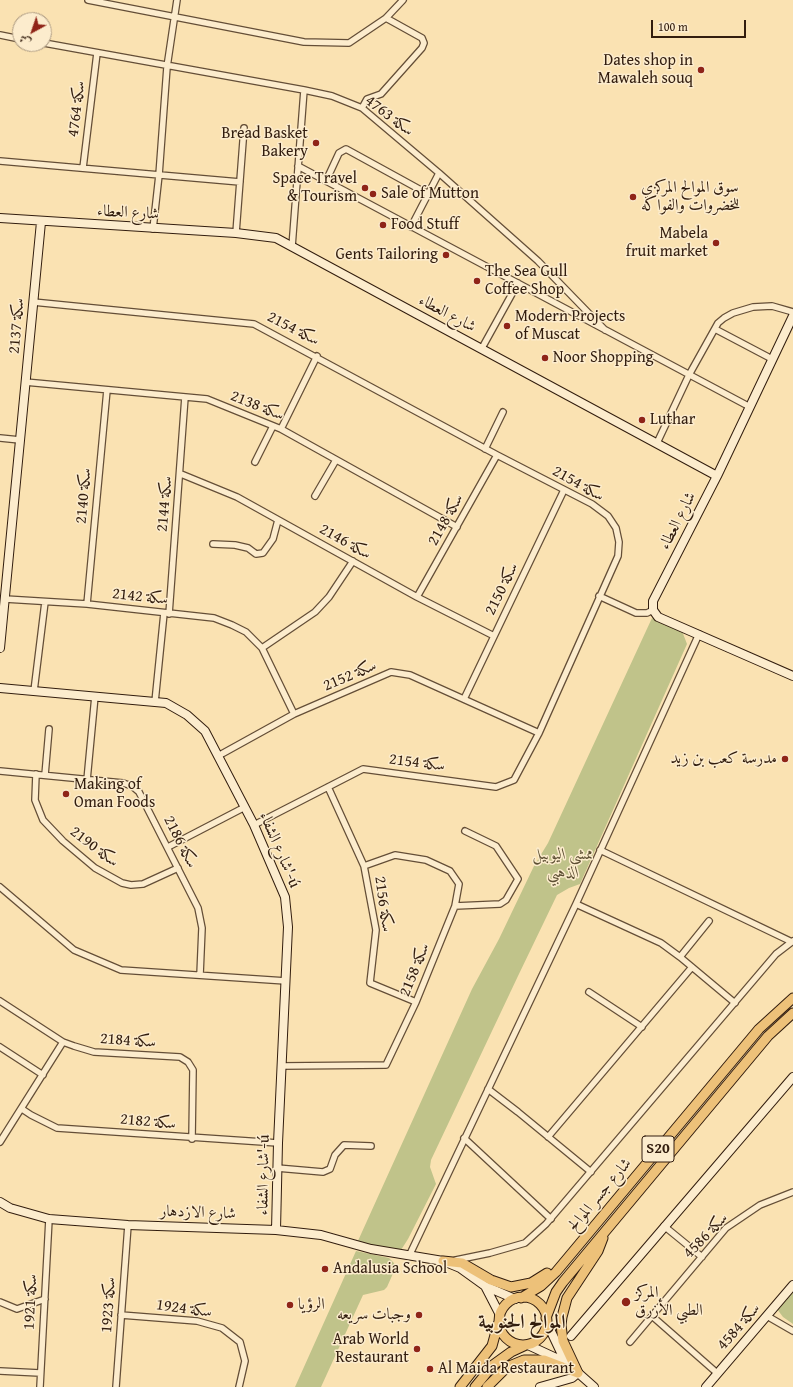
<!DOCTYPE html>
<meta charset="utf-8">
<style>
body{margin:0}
#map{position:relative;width:793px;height:1387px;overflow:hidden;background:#fae2b2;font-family:"Gentium Book Plus",Amiri,serif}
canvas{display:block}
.north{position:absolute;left:12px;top:12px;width:40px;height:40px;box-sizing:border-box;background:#fceccd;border:1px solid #ab9981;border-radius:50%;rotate:220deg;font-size:11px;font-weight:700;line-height:16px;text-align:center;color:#321d0e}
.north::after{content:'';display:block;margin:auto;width:14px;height:18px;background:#8f2418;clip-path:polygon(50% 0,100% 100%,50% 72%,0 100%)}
.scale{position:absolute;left:651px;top:20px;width:95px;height:18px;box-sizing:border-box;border:2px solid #321d0e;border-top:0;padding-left:5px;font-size:12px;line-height:14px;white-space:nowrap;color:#321d0e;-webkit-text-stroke:3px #fceccd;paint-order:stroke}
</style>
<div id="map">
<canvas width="793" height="1387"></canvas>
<div class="north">ش</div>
<div class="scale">100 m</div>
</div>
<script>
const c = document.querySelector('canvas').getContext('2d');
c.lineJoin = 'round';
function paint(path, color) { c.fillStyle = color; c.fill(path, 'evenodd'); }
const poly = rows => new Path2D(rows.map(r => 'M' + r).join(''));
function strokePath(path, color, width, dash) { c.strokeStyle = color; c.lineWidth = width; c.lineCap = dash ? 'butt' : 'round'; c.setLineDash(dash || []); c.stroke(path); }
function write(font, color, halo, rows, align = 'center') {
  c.font = font + ' "Gentium Book Plus",Amiri,serif'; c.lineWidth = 3; c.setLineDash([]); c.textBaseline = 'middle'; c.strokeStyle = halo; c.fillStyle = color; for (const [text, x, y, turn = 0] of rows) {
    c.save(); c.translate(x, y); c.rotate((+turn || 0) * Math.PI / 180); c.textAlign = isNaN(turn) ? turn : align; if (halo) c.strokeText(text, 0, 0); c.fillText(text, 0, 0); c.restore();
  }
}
paint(poly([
 [652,618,682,631,687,644,580,884,569,888,557,895,518,976,431,1160,430,1167,436,1184,408,1239,401,1250,357,1243,472,989,499,939,534,866,548,843],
 [356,1251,389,1258,394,1263,395,1269,387,1287,384,1290,363,1295,321,1387,295,1387],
 [793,1292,793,1324,783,1317,777,1309]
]), '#c0c38a');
const street = poly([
 [88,0,304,42,349,43,386,18,403,0],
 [0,35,20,39],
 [44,43,304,90,332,96,362,108,439,173,538,261,605,330],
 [362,108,367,99,381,94,422,48,424,43,422,38,386,18],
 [0,161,240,182],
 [298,166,750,407],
 [83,168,97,53],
 [326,181,339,153,346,149,428,194],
 [411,227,439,173],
 [153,229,159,175,167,67,177,0],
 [236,233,244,128],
 [292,247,304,90],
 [33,302,254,324,497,455,592,504,608,516,616,528,619,542,618,556,539,733,514,780,496,787,363,769,254,825],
 [715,329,772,359],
 [482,348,518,283],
 [25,382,207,399,281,429,457,527],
 [281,429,317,356],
 [0,438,20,440],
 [657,443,689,375,718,323,724,318,733,313,753,307,772,306,793,312],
 [485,449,503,412],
 [255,462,273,426],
 [181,474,237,497,417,597,494,636],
 [315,496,336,460],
 [213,544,235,545,248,548,256,554,263,553,273,539,278,520],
 [599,596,636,613,647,613,653,610],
 [417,597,497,455],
 [5,599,87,604,214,618,232,625,246,632,262,648,294,714],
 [87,604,107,390],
 [169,614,185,397],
 [262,648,315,612,329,597,353,561],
 [34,691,45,602],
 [464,699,564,490],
 [155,702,164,613],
 [218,756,294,714,391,672,410,675,539,733],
 [0,771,123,783,132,786,139,792,198,908,202,928,200,975],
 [36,774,35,800,43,820,63,841,95,868,122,883,131,885,143,884,178,868],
 [45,775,49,729],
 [87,780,95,696],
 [328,787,364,866,376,930,370,983,416,1002],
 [168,847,245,807],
 [600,850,792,942],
 [0,887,74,950,121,970,286,981],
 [576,904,661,943,680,957,735,1003],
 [455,906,500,904,506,900,518,879,496,846,465,831],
 [680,957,709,921],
 [589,992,642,1027],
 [0,1001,63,1042,74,1046,94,1052,180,1057,188,1062,193,1070,192,1139],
 [0,1047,43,1075],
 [282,1066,386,1065,416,1002,455,906,459,884,450,871,426,860,395,855,364,866],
 [488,1089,518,1112,591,1172],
 [22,1109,31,1115,57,1128,278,1143],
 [548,1137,692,967],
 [464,1138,551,1219],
 [0,1142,63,1042],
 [277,1168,323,1172,330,1169,335,1155,344,1145,371,1146],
 [664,1226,702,1257],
 [410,1254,576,904,699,634],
 [456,1260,490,1253,525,1243,546,1224,776,954,793,941],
 [0,1302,17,1309,45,1299],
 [121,1315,197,1321,222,1328,240,1342,245,1361,239,1387],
 [652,1316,717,1373],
 [767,1316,793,1331],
 [630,1342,726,1228,760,1205,793,1192],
 [0,1371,40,1373],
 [40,1387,49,1219],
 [116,1387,128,1225]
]);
const secondary = poly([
 [0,218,236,233,276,238,717,476,653,601,653,610,658,617,793,676],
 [717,476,793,316],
 [0,648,41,222],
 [0,688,166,703,187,715,205,731,254,825,285,897,288,927,278,1143,276,1230],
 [0,1202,10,1208,49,1219,128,1225,276,1230,321,1235,371,1249,443,1261,460,1268,485,1286,515,1299],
 [485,1286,500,1315],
 [547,1323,565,1361],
 [571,1336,793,1077],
 [528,1345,567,1363,594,1387],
 [540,1387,572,1378,578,1373],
 [706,1387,793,1285]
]);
const primary = poly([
 [443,1261,462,1263,491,1280,511,1287,531,1283,547,1273],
 '499 1321a24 24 0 1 1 48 0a24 24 0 1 1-48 0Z',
 [521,1298,541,1286,556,1272,759,1029,793,998],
 [546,1318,556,1292,563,1282,768,1036,793,1013],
 [578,1373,563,1341,561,1325,562,1317,567,1298,598,1251,603,1238],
 [460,1387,492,1346,498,1324],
 [475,1387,493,1365,511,1352,526,1345],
 [487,1387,507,1367,524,1360,544,1360,578,1373]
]);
strokePath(street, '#644e37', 8);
strokePath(secondary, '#321d0e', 10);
strokePath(primary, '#321d0e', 11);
strokePath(street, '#fceccd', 5.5);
strokePath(secondary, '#fceccd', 8);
strokePath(primary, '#edc179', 9);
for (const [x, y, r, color] of [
 [701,70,4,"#8f2418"],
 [316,143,4,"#8f2418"],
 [365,188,4,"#8f2418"],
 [373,194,4,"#8f2418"],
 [633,197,4,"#8f2418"],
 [383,225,4,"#8f2418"],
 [716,243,4,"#8f2418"],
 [446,255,4,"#8f2418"],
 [477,281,4,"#8f2418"],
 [507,326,4,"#8f2418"],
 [545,358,4,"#8f2418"],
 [642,420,4,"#8f2418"],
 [785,759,4,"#8f2418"],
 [66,794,4,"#8f2418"],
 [325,1269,4,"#8f2418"],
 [626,1302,5,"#8f2418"],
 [290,1305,4,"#8f2418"],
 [419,1315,4,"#8f2418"],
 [417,1349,4,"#8f2418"],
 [430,1369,4,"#8f2418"]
]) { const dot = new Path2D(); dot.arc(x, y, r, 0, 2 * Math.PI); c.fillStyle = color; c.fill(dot); strokePath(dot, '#fceccd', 1.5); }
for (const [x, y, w] of [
 [658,1149,32]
]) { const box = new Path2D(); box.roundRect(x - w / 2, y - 13, w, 26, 3); c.fillStyle = '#fceccd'; c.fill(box); strokePath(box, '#321d0e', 1); }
write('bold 15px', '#321d0e', null, [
 ["S20",658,1149]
]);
write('16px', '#321d0e', '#fceccd', [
 ["Dates shop in",693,61,"right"],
 ["Mawaleh souq",693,79,"right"],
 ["Bread Basket",308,134,"right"],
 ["Bakery",308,152,"right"],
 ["Space Travel",357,179,"right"],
 ["& Tourism",357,197,"right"],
 ["سوق الموالح المركزي",641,188],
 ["للخضروات والفواكه",641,206],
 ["Sale of Mutton",381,194],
 ["Food Stuff",391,225],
 ["Mabela",708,234,"right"],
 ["fruit market",708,252,"right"],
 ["Gents Tailoring",438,255,"right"],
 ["The Sea Gull",485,272],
 ["Coffee Shop",485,290],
 ["Modern Projects",515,317],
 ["of Muscat",515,335],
 ["Noor Shopping",553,358],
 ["Luthar",650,420],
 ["مدرسة كعب بن زيد",777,759,"right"],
 ["Making of",74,785],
 ["Oman Foods",74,803],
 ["Andalusia School",333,1269],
 ["المركز",635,1293],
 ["الطبي الأزرق",635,1311],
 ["الرؤيا",298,1305],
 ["وجبات سريعه",411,1315,"right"],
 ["Arab World",409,1340,"right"],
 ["Restaurant",409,1358,"right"],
 ["Al Maida Restaurant",438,1369]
], 'left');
write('16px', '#321d0e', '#fceccd', [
 ["سكة 4764",77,109,-83],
 ["سكة 4763",389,116,37],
 ["شارع العطاء",128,213,3],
 ["شارع العطاء",447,314,28],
 ["سكة 2137",17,326,-85],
 ["سكة 2154",293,329,27],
 ["سكة 2138",257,406,22],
 ["سكة 2154",578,484,29],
 ["سكة 2140",84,496,-85],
 ["سكة 2144",165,504,-85],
 ["سكة 2148",446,520,-61],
 ["شارع العطاء",678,521,-63],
 ["سكة 2146",345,542,29],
 ["سكة 2150",502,589,-64],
 ["سكة 2142",140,597,6],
 ["سكة 2152",350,676,-23],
 ["سكة 2154",417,763,7],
 ["سكة 2186",180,842,63],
 ["سكة 2190",94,847,37],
 ["شارع الشفاء'-ú",279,850,67],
 ["سكة 2156",383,904,82],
 ["سكة 2158",415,970,-68],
 ["سكة 2184",128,1041,4],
 ["سكة 2182",148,1122,5],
 ["شارع الشفاء'-ú",264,1175,-89],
 ["شارع جسر الموالح",600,1195,-50],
 ["شارع الازدهار",198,1213,2],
 ["سكة 4586",706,1236,-46],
 ["سكة 1921",31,1302,-87],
 ["سكة 1923",109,1305,-86],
 ["سكة 1924",184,1309,8],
 ["سكة 4584",739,1327,-49]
]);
write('italic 16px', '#5d4f33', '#fceccd', [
 ["ممشى اليوبيل",563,855],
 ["الذهبي",563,873]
]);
write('bold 20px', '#321d0e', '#fceccd', [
 ["الموالح الجنوبية",522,1323]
]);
</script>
